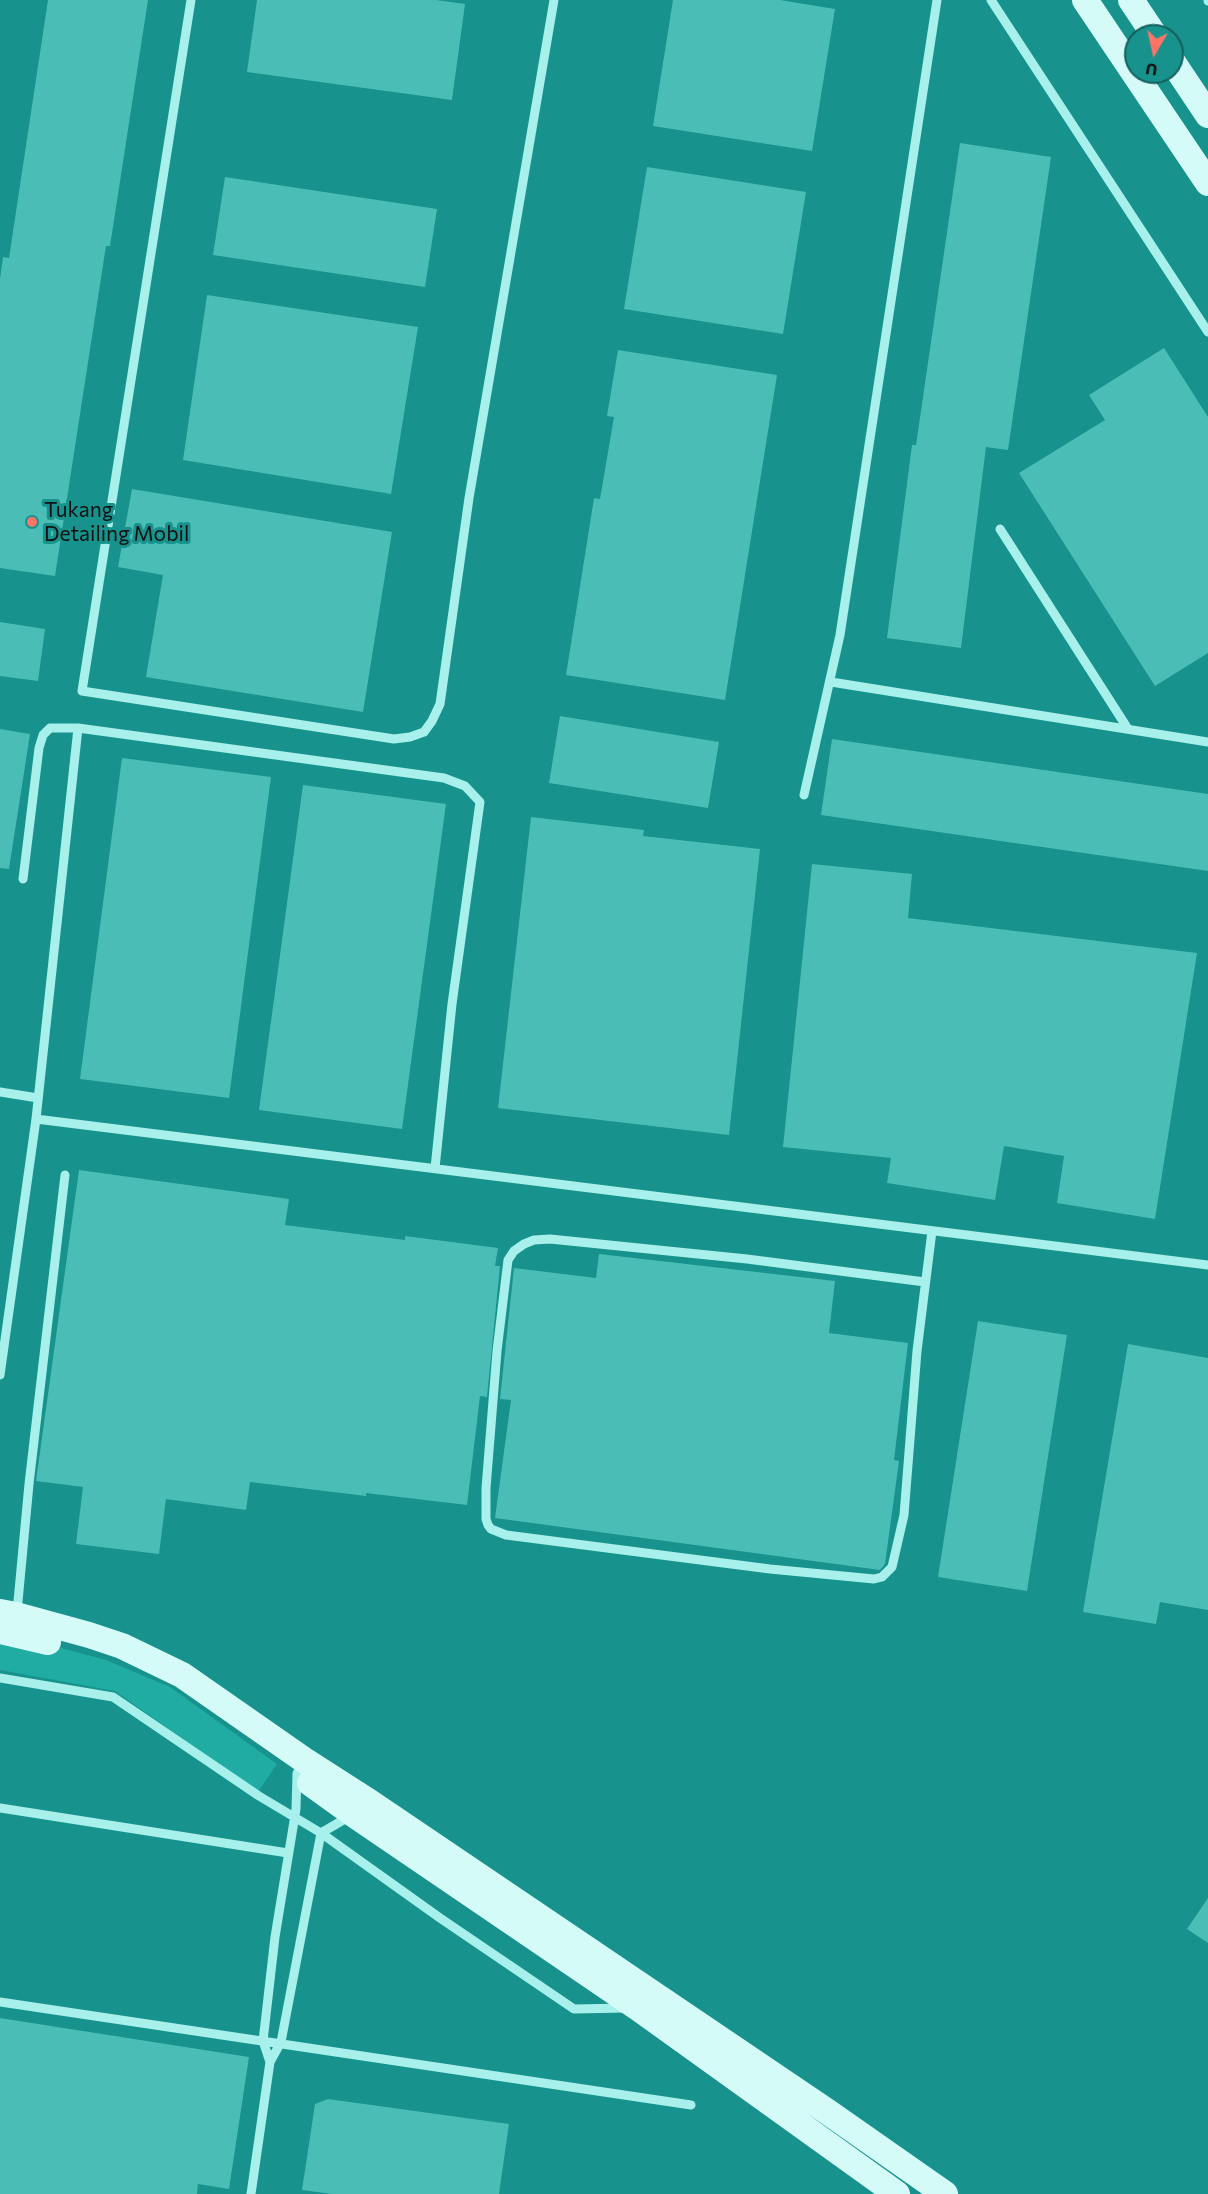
<!DOCTYPE html>
<style>
body{margin:0}
#map{position:relative;width:1208px;height:2194px;overflow:hidden;background:#18928c;font-family:Commissioner,sans-serif}
canvas{display:block}
.north{position:absolute;left:1124px;top:24px;width:60px;height:60px;box-sizing:border-box;background:#18928c;border:2px solid #155e5b;border-radius:50%;rotate:189deg;font-size:16px;font-weight:700;line-height:24px;text-align:center;color:#111}
.north::after{content:'';display:block;margin:auto;width:21px;height:27px;background:#ff7466;clip-path:polygon(50% 0,100% 100%,50% 72%,0 100%)}
</style>
<div id="map">
<canvas width="1208" height="2194"></canvas>
<div class="north">U</div>
</div>
<script>
const c = document.querySelector('canvas').getContext('2d');
c.lineJoin = 'round';
function paint(path, color) { c.fillStyle = color; c.fill(path, 'evenodd'); }
const poly = rows => new Path2D(rows.map(r => 'M' + r).join(''));
function strokePath(path, color, width, dash) { c.strokeStyle = color; c.lineWidth = width; c.lineCap = dash ? 'butt' : 'round'; c.setLineDash(dash || []); c.stroke(path); }
function write(font, color, halo, rows, align = 'center') {
  c.font = font + ' Commissioner,sans-serif'; c.lineWidth = 6; c.setLineDash([]); c.textBaseline = 'middle'; c.strokeStyle = halo; c.fillStyle = color; for (const [text, x, y, turn = 0] of rows) {
    c.save(); c.translate(x, y); c.rotate((+turn || 0) * Math.PI / 180); c.textAlign = isNaN(turn) ? turn : align; if (halo) c.strokeText(text, 0, 0); c.fillText(text, 0, 0); c.restore();
  }
}
paint(poly([
 [0,1634,16,1636,106,1660,170,1687,277,1764,258,1792,115,1691,0,1670]
]), '#20aca3');
paint(poly([
 [48,0,148,0,110,246,106,246,55,576,0,568,0,279,3,257,9,258],
 [257,0,436,0,465,4,452,100,247,72],
 [673,0,780,0,835,9,812,151,653,126],
 [960,143,1051,157,1008,450,986,447,961,648,887,638,912,445,916,445],
 [647,167,806,192,783,334,624,309],
 [225,177,437,209,425,287,213,255],
 [207,295,418,327,391,494,183,460],
 [1164,348,1208,417,1208,653,1155,686,1019,473,1105,420,1089,395],
 [618,350,777,375,725,700,566,675,594,498,600,499,614,417,607,416],
 [132,489,392,532,363,712,146,677,163,575,118,567],
 [0,622,45,629,38,681,0,676],
 [560,716,719,742,708,808,549,783],
 [0,729,30,734,9,869,0,868],
 [832,739,1208,794,1208,871,821,815],
 [122,758,271,777,229,1098,80,1079],
 [303,785,446,804,402,1129,259,1110],
 [531,817,644,830,643,836,760,849,729,1135,498,1108],
 [812,864,912,874,908,918,1197,953,1155,1219,1057,1203,1064,1156,1004,1146,995,1200,887,1183,891,1158,783,1147],
 [79,1170,289,1199,285,1225,405,1240,405,1236,498,1248,495,1266,500,1266,487,1397,480,1396,467,1505,366,1493,366,1496,250,1482,246,1510,166,1499,159,1554,76,1544,83,1487,36,1481],
 [599,1254,835,1281,829,1333,908,1343,894,1460,899,1461,885,1564,880,1570,495,1518,511,1400,500,1399,514,1268,596,1278],
 [978,1321,1067,1335,1027,1591,938,1577],
 [1128,1344,1208,1358,1208,1610,1160,1602,1156,1624,1083,1612],
 [1208,1898,1208,1943,1187,1929],
 [0,2018,249,2057,229,2189,198,2184,197,2194,0,2194],
 [328,2099,509,2124,499,2194,332,2194,302,2190,315,2104]
]), '#49bdb6');
strokePath(poly([
 [191,0,82,691,394,739,410,737,424,732,432,721,440,704,469,498,554,0],
 [991,0,1208,332],
 [1208,0,1208,1],
 [1000,529,1128,729],
 [831,682,1208,742],
 [804,795,840,635,937,0],
 [23,879,39,748,43,735,50,728,78,728,444,778,465,786,480,802,452,1004,435,1168],
 [0,1092,38,1098],
 [36,1119,1208,1265],
 [925,1282,747,1259,550,1239,534,1240,524,1244,514,1251,508,1260,497,1351,486,1488,486,1519,488,1525,491,1529,506,1535,770,1569,874,1579,882,1577,892,1567,904,1515,917,1351,932,1231],
 [0,1375,36,1119,78,728],
 [17,1612,29,1484,65,1175],
 [0,1678,113,1697,259,1796,321,1833,440,1918,574,2009,626,2008],
 [0,1808,288,1853],
 [0,2002,691,2105],
 [270,2062,263,2041,275,1937,296,1809,297,1773],
 [251,2194,270,2062,281,2042,321,1833,350,1816]
]), '#a7f0eb', 9);
strokePath(poly([
 [1085,0,1208,183],
 [1131,0,1155,36],
 [1172,61,1208,115],
 [0,1612,16,1615,89,1635,122,1646,182,1675,304,1760,371,1803,828,2112,945,2194],
 [0,1631,48,1642],
 [310,1783,353,1814,638,2008,897,2194]
]), '#d5fbf9', 26);
for (const [x, y, r, color] of [
 [32,522,6,"#ff7466"]
]) { const dot = new Path2D(); dot.arc(x, y, r, 0, 2 * Math.PI); c.fillStyle = color; c.fill(dot); strokePath(dot, '#18928c', 2); }
write('21px', '#111', '#18928c', [
 ["Tukang",44,510],
 ["Detailing Mobil",44,534]
], 'left');
</script>
